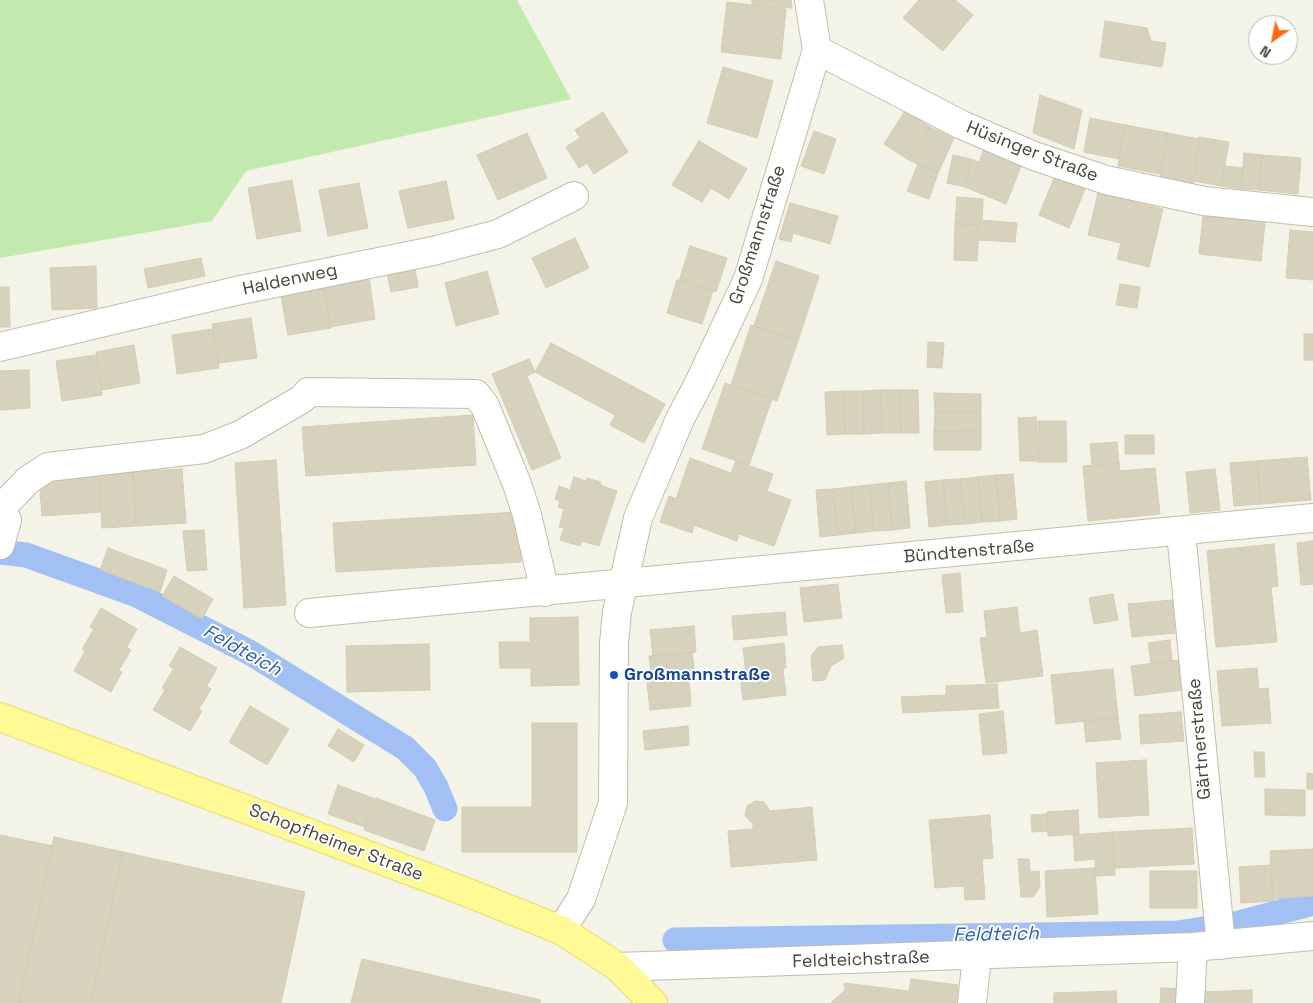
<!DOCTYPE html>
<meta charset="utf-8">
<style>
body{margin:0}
#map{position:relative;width:1313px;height:1003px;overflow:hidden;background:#f4f3e8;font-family:"Space Grotesk",sans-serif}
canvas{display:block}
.north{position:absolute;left:1248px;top:15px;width:50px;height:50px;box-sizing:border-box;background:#fff;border:1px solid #b6b5af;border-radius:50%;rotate:213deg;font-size:14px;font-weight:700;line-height:20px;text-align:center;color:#484536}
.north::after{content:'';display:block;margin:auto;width:18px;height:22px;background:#ff6c14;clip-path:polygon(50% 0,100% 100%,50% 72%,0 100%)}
</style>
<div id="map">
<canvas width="1313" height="1003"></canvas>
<div class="north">N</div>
</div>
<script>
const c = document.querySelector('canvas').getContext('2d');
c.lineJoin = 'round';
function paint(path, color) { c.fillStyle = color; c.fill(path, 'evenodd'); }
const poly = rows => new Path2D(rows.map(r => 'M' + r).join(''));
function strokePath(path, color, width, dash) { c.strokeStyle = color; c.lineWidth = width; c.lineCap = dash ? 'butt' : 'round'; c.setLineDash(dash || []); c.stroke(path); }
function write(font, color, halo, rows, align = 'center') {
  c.font = font + ' "Space Grotesk",sans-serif'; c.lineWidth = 4; c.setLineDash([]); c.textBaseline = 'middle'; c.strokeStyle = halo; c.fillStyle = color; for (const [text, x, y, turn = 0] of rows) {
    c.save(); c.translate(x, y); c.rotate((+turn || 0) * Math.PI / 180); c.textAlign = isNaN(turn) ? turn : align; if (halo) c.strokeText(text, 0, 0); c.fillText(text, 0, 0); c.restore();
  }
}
paint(poly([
 [0,0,517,0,571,99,246,171,212,221,0,258]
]), '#c2eaaf');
strokePath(poly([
 [0,552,26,555,137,595,249,652,405,748,425,768,436,787,445,809],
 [675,940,1177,933,1235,924,1313,903]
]), '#a2c0f3', 25);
const building = poly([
 [752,0,791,0,792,8,752,5,752,0],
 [919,0,955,0,973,15,943,51,903,18,919,0],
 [727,2,786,9,781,59,721,52,727,2],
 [1105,21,1147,28,1151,41,1166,43,1162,67,1100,57,1105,21],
 [723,67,773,81,757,138,707,123,723,67],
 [1040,95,1082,110,1074,149,1033,133,1040,95],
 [905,111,930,127,909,160,884,144,905,111],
 [603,112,628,152,594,174,587,163,579,168,566,147,580,138,575,130,603,112],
 [1090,118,1125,125,1119,159,1084,152,1090,118],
 [1125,125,1168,133,1160,174,1118,166,1125,125],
 [930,127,954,138,938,173,909,160,930,127],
 [814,131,836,139,824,174,801,166,814,131],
 [527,133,547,178,498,200,477,155,527,133],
 [1168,133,1199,139,1193,184,1160,178,1168,133],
 [1199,137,1229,142,1221,186,1194,181,1199,137],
 [699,141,747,169,729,199,711,188,702,202,672,185,699,141],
 [984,149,1022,164,1006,204,965,187,971,159,979,162,984,149],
 [1244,153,1262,155,1259,190,1241,189,1244,153],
 [953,155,971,159,965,187,947,183,953,155],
 [1262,155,1301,158,1298,194,1259,190,1262,155],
 [918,164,938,173,929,199,907,191,918,164],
 [1225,166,1243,168,1241,189,1221,186,1225,166],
 [1055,176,1085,189,1069,228,1039,215,1055,176],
 [292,180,301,231,257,239,248,188,292,180],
 [446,181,454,219,408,228,399,191,446,181],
 [359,183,368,228,328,236,319,190,359,183],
 [1098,193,1163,209,1149,267,1117,259,1121,243,1088,235,1098,193],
 [957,197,983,199,982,221,980,220,979,225,955,224,957,197],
 [790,203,838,216,830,244,793,233,791,242,779,239,790,203],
 [1203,216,1265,222,1261,261,1199,254,1203,216],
 [980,220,1017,223,1015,242,978,240,980,220],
 [955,224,979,225,977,261,954,260,955,224],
 [1290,230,1313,232,1313,280,1286,278,1290,230],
 [575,238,589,268,546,288,532,258,575,238],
 [690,246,727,258,716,292,679,281,690,246],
 [201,258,205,276,148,288,144,269,201,258],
 [776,261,819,276,798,341,754,326,776,261],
 [96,266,97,308,52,310,50,268,96,266],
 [415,269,418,287,391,292,387,274,415,269],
 [487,271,499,314,456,326,445,283,487,271],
 [369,278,375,319,330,327,324,286,369,278],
 [677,280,713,291,702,324,667,313,677,280],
 [1120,284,1140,287,1137,308,1116,305,1120,284],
 [0,287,9,287,10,327,0,327,0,287],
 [324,289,331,328,288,335,281,296,324,289],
 [251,318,257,358,219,363,212,324,251,318],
 [751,325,798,341,777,401,731,385,751,325],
 [213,329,219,368,177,374,172,335,213,329],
 [1304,334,1313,334,1313,360,1304,360,1304,334],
 [928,342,944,343,942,368,927,367,928,342],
 [551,343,632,386,615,415,535,372,551,343],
 [134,345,140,383,102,390,96,352,134,345],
 [96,355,102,395,62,401,56,361,96,355],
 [529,359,535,372,527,376,561,458,532,470,492,374,529,359],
 [29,370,30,408,0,410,0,371,29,370],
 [725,383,772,399,749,465,702,449,725,383],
 [632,386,665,404,644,443,610,425,632,386],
 [881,390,882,433,864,434,863,391,881,390],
 [881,390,900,390,901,433,882,433,881,390],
 [900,390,918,390,919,433,901,433,900,390],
 [844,391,845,434,827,435,825,392,844,391],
 [844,391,863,391,864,434,845,434,844,391],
 [934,393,981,394,981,412,935,412,934,393],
 [935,412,981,412,981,432,934,431,935,412],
 [473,415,476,465,306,476,302,427,473,415],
 [1036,417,1038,461,1020,461,1018,418,1036,417],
 [1038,421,1066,421,1067,462,1038,462,1038,421],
 [934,431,981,432,981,450,934,450,934,431],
 [1125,435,1154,435,1154,454,1125,454,1125,435],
 [1117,442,1119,463,1092,465,1090,444,1117,442],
 [1307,457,1311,500,1261,504,1257,461,1307,457],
 [690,458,731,473,736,461,773,474,767,491,791,500,774,546,739,534,737,541,694,525,692,533,660,522,669,496,676,499,690,458],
 [276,460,286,605,244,608,235,463,276,460],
 [1257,461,1261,504,1234,506,1230,463,1257,461],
 [1119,463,1120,471,1155,468,1160,514,1088,521,1083,466,1119,463],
 [182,469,186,523,136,526,133,472,182,469],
 [1215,469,1220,510,1190,513,1186,472,1215,469],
 [133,472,136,526,102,528,99,475,133,472],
 [1013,474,1017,519,1000,521,996,475,1013,474],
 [99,475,101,512,42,516,39,478,99,475],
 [996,475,1000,521,982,522,978,477,996,475],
 [574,477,586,481,587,478,601,482,600,485,617,491,599,546,582,541,580,546,560,540,564,528,559,527,564,509,558,507,560,501,555,499,559,486,570,490,574,477],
 [978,477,982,522,965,524,960,479,978,477],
 [960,479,965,524,947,525,943,480,960,479],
 [943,480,947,525,929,527,925,482,943,480],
 [906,481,910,528,892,530,888,483,906,481],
 [888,483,892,530,874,531,869,485,888,483],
 [869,485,874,531,856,533,851,487,869,485],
 [851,487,856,533,838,535,833,489,851,487],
 [833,489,838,535,820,537,816,490,833,489],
 [518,512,521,562,336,572,333,523,518,512],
 [204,530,207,570,187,571,183,531,204,530],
 [1313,541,1313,584,1301,585,1297,543,1313,541],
 [1274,544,1278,586,1271,587,1277,642,1216,647,1207,551,1274,544],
 [108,548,167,570,160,592,100,570,108,548],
 [960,573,963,612,946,613,942,575,960,573],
 [174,576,213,599,202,619,162,596,174,576],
 [838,584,842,618,804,622,800,588,838,584],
 [1113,594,1118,620,1094,624,1089,598,1113,594],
 [1172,600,1175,633,1132,637,1128,604,1172,600],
 [1017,607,1020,633,1037,630,1043,676,986,683,980,638,987,637,984,611,1017,607],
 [101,608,137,629,126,648,90,627,101,608],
 [785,612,787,635,734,640,732,616,785,612],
 [578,617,579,685,531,686,531,668,500,668,499,642,530,642,530,618,578,617],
 [694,626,696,652,653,656,650,630,694,626],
 [94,629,131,650,119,670,82,649,94,629],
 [1170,640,1172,661,1151,663,1148,643,1170,640],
 [784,643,786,668,746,673,743,648,784,643],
 [429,644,430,690,347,692,346,646,429,644],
 [842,645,844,658,831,666,825,680,813,681,811,656,818,647,842,645],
 [180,647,217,668,206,687,169,666,180,647],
 [85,651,122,672,111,692,74,671,85,651],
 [692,652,695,678,652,682,649,656,692,652],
 [1178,660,1182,690,1135,696,1131,666,1178,660],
 [174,668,211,689,199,709,162,688,174,668],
 [1257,668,1259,689,1268,688,1271,723,1222,726,1217,671,1257,668],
 [783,669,786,695,743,700,740,674,783,669],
 [1113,669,1118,718,1056,724,1051,675,1113,669],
 [689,678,691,706,650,710,647,683,689,678],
 [997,684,999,708,903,713,901,697,946,695,946,686,997,684],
 [165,690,202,711,190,731,153,710,165,690],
 [250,706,289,729,267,765,229,742,250,706],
 [1003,711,1007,753,983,755,979,714,1003,711],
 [1181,712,1184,741,1141,744,1139,715,1181,712],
 [1118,718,1121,739,1086,742,1084,721,1118,718],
 [532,723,577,723,577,852,462,852,462,807,532,807,532,723],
 [688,726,689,745,645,750,643,731,688,726],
 [338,729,364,745,354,762,328,746,338,729],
 [1254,752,1264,752,1265,777,1255,777,1254,752],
 [1146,760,1149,815,1099,818,1096,763,1146,760],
 [1307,773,1313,774,1313,789,1307,789,1307,773],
 [338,785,375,799,365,827,328,814,338,785],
 [1265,789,1305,790,1305,816,1265,815,1265,789],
 [376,798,435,820,424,851,364,830,376,798],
 [755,801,764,802,770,811,812,807,817,860,731,867,728,831,753,829,753,824,745,816,747,806,755,801],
 [1078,810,1079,834,1048,836,1047,812,1078,810],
 [1047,814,1048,831,1032,832,1031,815,1047,814],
 [990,815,993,858,982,859,985,899,965,900,964,886,935,888,929,820,990,815],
 [1192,828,1194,864,1115,868,1113,832,1192,828],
 [1113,832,1115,875,1096,876,1095,859,1075,861,1073,835,1113,832],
 [0,835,53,846,19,1003,0,1003,0,835],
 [54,837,123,852,91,1003,19,1003,54,837],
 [1313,849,1313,896,1273,899,1270,851,1313,849],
 [123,852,305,892,281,1003,91,1003,123,852],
 [1018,859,1029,859,1030,872,1039,871,1040,887,1033,897,1021,897,1018,859],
 [1271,865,1273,901,1241,903,1239,867,1271,865],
 [1095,868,1098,914,1047,917,1045,871,1095,868],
 [1150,871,1197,871,1197,908,1150,908,1150,871],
 [362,959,541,1000,540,1003,351,1003,362,959],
 [911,979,958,985,956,1003,831,1003,845,990,844,983,909,991,911,979],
 [1161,988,1183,989,1182,1003,1160,1003,1161,988],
 [1252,990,1252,1003,1204,1003,1204,992,1252,990],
 [1116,991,1117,1003,1054,1003,1054,993,1116,991]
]);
paint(building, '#d7d2bd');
strokePath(building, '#d2ccb0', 1);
const minor = poly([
 [817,50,962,125,1034,156,1106,180,1204,201,1313,212],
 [0,347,236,291,433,251,498,234,574,196],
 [0,506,7,520,0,545],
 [2,507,28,480,48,467,204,449,240,435,302,399,308,392,476,394,485,406,517,484,527,515,545,592],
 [1181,532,1221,945],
 [309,613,1313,518],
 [561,930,581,899,613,803,614,643,617,612,638,518,680,419,699,383,748,279,817,50,809,0],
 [618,967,1193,947,1313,936],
 [972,1003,977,956],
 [1190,1003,1193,947]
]);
const major = poly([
 [0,717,461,890,561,930,618,967,653,1003]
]);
strokePath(minor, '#c0beaa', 30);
strokePath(major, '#e8de62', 30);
strokePath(minor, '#fff', 28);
strokePath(major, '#fff996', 28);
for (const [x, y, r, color] of [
 [614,675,5,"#1a4fb4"]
]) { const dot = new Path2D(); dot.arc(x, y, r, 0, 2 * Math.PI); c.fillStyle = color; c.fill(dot); strokePath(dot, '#fff', 2); }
write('18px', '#484536', '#fff', [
 ["Hüsinger Straße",1032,152,21],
 ["Großmannstraße",758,235,-72],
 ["Haldenweg",290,280,-12],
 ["Bündtenstraße",969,552,-5],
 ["Gärtnerstraße",1200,739,-95],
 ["Schopfheimer Straße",336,843,21],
 ["Feldteichstraße",861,960,-2]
]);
write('bold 18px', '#164399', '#fff', [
 ["Großmannstraße",624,675]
], 'left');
write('italic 19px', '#2b5db9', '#fff', [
 ["Feldteich",242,651,29],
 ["Feldteich",996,935,-1]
]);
</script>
